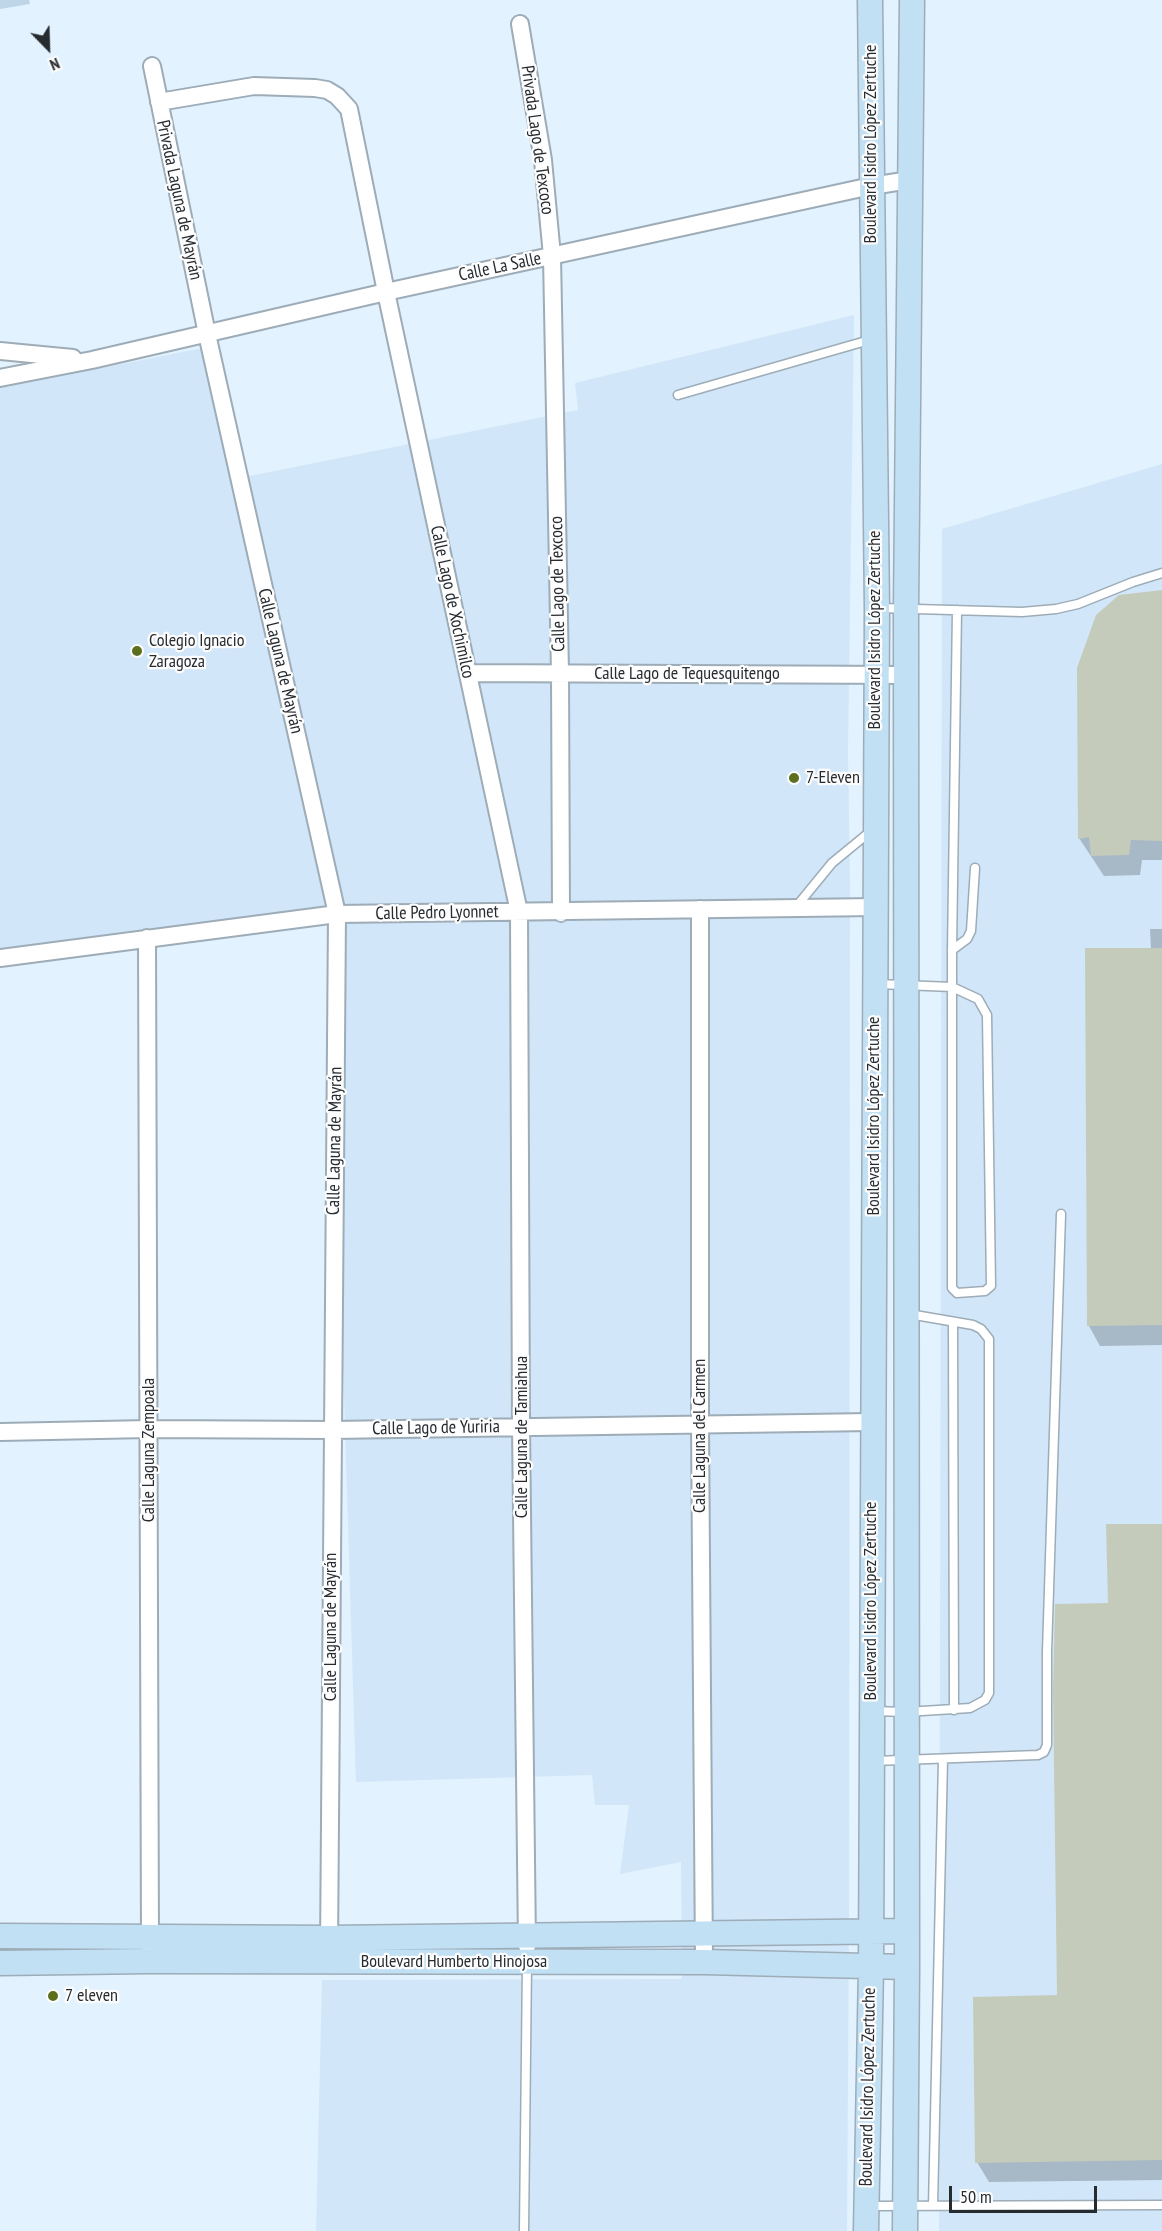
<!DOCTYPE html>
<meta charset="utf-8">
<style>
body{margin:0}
#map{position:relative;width:1162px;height:2231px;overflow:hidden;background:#e2f2fe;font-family:"PT Sans Narrow",sans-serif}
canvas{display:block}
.north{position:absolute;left:18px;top:18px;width:60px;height:60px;-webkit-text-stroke:4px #fdfdfd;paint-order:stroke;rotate:157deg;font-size:16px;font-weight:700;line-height:24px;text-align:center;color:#262b30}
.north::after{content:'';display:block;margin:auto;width:21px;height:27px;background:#262b30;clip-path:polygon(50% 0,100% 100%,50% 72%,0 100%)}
.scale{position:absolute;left:949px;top:2186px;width:148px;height:27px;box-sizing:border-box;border:3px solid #262b30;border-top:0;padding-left:8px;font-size:18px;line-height:21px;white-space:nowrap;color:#262b30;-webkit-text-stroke:4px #fdfdfd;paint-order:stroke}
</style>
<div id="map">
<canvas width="1162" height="2231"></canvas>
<div class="north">N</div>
<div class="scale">50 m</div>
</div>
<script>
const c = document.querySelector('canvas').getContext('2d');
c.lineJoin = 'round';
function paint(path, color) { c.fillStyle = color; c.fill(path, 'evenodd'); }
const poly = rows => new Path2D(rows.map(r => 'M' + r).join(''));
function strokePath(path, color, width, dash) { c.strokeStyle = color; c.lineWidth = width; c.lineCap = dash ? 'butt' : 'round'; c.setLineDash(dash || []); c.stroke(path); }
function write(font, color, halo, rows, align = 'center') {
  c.font = font + ' "PT Sans Narrow",sans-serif'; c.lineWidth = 4.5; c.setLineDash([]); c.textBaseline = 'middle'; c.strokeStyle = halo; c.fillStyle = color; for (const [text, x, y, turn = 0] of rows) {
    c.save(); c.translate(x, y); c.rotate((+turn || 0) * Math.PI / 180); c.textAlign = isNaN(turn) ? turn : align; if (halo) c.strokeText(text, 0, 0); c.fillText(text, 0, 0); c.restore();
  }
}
paint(poly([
 [854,315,848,752,850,887,849,1915,847,2231,316,2231,322,1980,682,1979,681,1862,620,1874,629,1805,595,1805,592,1775,356,1782,329,916,0,960,0,388,203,348,240,478,578,410,575,383],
 [1162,464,1162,2231,939,2231,942,529]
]), '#d1e6f8');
paint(poly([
 [0,0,29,0,30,4,0,9]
]), '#bed5e8');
paint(poly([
 [1162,592,1162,860,1142,860,1140,875,1104,876,1079,838],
 [1150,929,1162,929,1162,1345,1100,1346,1089,1326,1151,949],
 [1162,1525,1162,2180,989,2182,977,2162,1059,1997,1109,1604]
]), '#0003');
paint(poly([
 [1162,590,1162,841,1131,840,1129,855,1091,856,1089,837,1078,839,1077,668,1096,615,1119,595],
 [1085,948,1162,948,1162,1325,1087,1326],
 [1106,1524,1162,1524,1162,2160,975,2163,973,1997,1057,1995,1053,1689,1055,1604,1108,1603]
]), '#c5cbba');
const lane = poly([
 [678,395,873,339],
 [880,608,1022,612,1056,609,1078,604,1133,582,1162,573],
 [796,907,832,863,871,831],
 [952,950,967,939,971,931,975,868],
 [878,984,952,987,978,999,987,1015,991,1286,985,1291,957,1293,952,1288,952,950,957,610],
 [953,1323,954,1710],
 [873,1711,906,1712,970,1708,985,1700,989,1693,989,1339,981,1329,973,1325,909,1314],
 [874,1761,1038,1755,1044,1752,1047,1745,1047,1652,1061,1214],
 [869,2206,1162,2205],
 [933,2206,943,1759],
 [524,2231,527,1963]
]);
const street = poly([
 [520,24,543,160,552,256,560,673,561,913],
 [152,66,207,334,337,914,329,1949],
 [159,102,254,86,315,88,327,90,337,96,349,109,386,292,519,912,521,1426,527,1946],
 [0,351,73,358],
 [0,378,92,360,386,292,871,186,910,180],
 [468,673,906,675],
 [700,909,700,1425,704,1962],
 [147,938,150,1945],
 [0,958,337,914,876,907],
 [0,1432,149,1429,332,1430,872,1422]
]);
const secondary = poly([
 [0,1936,329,1938,907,1931],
 [0,1963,149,1961,704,1962,907,1967],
 [866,2231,871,1967,877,608,870,0],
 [905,2231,907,1967,906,608,912,0]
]);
strokePath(lane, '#9dacb7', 11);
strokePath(street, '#9dacb7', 20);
strokePath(secondary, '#9dacb7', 27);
strokePath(lane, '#fff', 8);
strokePath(street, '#fff', 16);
strokePath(secondary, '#c1e0f4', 24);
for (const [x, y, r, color] of [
 [137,651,6,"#5c6f1d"],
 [794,778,6,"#5c6f1d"],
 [53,1996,6,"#5c6f1d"]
]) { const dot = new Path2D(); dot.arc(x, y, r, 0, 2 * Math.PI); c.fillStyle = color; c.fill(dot); strokePath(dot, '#fdfdfd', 2); }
write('18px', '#262b30', '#fdfdfd', [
 ["Privada Lago de Texcoco",537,140,82],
 ["Boulevard Isidro López Zertuche",871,144,-90],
 ["Privada Laguna de Mayrán",179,200,78],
 ["Calle La Salle",500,267,-12],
 ["Calle Lago de Texcoco",558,584,-91],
 ["Calle Lago de Xochimilco",452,602,78],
 ["Boulevard Isidro López Zertuche",875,630,-90],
 ["Calle Laguna de Mayrán",280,661,77],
 ["Calle Lago de Tequesquitengo",687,674],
 ["Calle Pedro Lyonnet",437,913,-1],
 ["Boulevard Isidro López Zertuche",874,1116,-90],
 ["Calle Laguna de Mayrán",335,1141,-89],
 ["Calle Lago de Yuriria",436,1428,-1],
 ["Calle Laguna del Carmen",700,1436,-90],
 ["Calle Laguna de Tamiahua",522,1437,-90],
 ["Calle Laguna Zempoala",149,1450,-90],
 ["Boulevard Isidro López Zertuche",871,1601,-90],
 ["Calle Laguna de Mayrán",331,1627,-90],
 ["Boulevard Humberto Hinojosa",454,1962],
 ["Boulevard Isidro López Zertuche",868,2087,-89]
]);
write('18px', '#262b30', '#fdfdfd', [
 ["Colegio Ignacio",149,641],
 ["Zaragoza",149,662],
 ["7-Eleven",806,778],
 ["7 eleven",65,1996]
], 'left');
</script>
